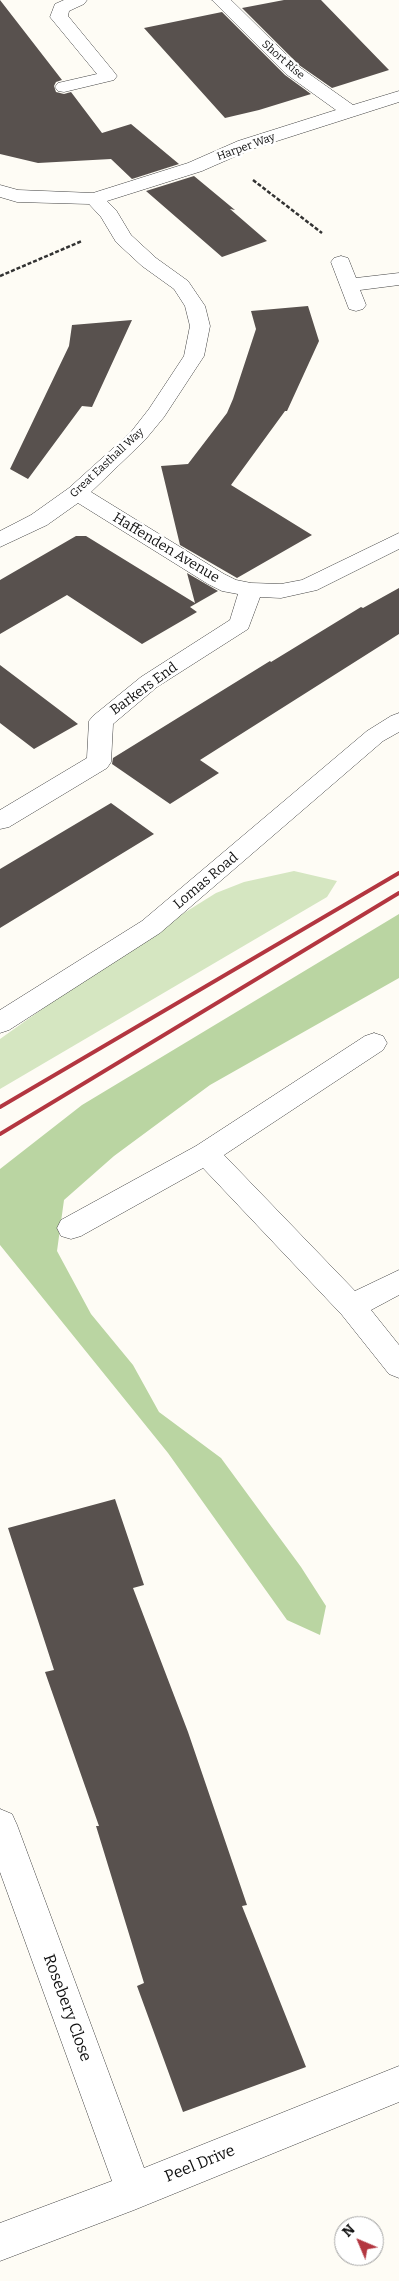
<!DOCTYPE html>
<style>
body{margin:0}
#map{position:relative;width:399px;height:2281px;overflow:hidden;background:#fefcf5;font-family:Bitter,serif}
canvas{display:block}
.north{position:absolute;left:334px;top:2216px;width:50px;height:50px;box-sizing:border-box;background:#fff;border:1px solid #9f9f9f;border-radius:50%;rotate:315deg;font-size:14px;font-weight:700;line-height:20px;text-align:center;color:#101010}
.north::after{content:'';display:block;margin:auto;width:18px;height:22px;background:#b33640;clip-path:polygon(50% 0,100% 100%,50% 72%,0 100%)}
</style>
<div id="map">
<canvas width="399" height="2281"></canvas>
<div class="north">N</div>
</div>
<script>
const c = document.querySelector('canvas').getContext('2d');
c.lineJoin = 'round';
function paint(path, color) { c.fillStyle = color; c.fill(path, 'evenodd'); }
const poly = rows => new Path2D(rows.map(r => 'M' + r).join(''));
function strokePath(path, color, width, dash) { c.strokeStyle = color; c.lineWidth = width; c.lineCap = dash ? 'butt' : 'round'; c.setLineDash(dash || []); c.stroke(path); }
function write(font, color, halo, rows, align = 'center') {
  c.font = font + ' Bitter,serif'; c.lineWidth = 5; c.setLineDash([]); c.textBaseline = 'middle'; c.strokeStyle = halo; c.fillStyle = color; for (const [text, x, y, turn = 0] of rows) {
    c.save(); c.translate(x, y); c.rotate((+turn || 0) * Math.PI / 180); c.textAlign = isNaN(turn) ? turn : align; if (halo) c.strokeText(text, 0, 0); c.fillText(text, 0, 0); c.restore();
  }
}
paint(poly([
 [294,871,337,881,327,897,0,1089,0,1039,128,948,216,893,244,882]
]), '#d5e6c1');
paint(poly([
 [399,914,399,978,210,1085,114,1156,64,1200,57,1251,91,1314,133,1365,159,1412,221,1458,301,1567,326,1606,320,1635,287,1620,168,1453,0,1245,0,1169,82,1105]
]), '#bad5a2');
paint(poly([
 [0,0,62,80,56,82,54,86,56,92,64,94,71,92,102,133,131,124,179,164,132,179,111,159,38,163,0,154],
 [284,0,321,0,389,70,332,88,299,65,242,8],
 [222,12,285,75,311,94,259,110,225,118,144,28],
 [194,176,235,210,230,209,267,241,222,257,146,191],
 [308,306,319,341,287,411,285,411,231,485,312,535,237,578,180,545,161,466,188,464,227,413,233,399,256,329,251,311],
 [132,320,92,407,82,406,28,479,10,469,69,346,72,325],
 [76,536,86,536,195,603,187,573,218,591,190,607,197,612,142,644,67,595,0,634,0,580],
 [399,588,399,634,200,760,219,773,170,804,112,764,113,758,270,661,271,662,361,607,363,608],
 [0,665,78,724,34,749,0,723],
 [111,803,154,834,0,928,0,869],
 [115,1499,144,1585,133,1588,188,1732,247,1905,242,1906,306,2067,183,2112,137,1986,144,1983,96,1826,99,1826,45,1672,54,1670,8,1528]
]), '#58514e');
const minor = poly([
 [64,0,87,0,84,4,69,11,68,16,114,72,117,76,114,80,64,92,58,91,55,87,58,83,97,74,50,17,55,4,64,0],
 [212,0,231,0,298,66,353,105,399,91,399,102,252,149,202,171,107,201,116,210,131,235,156,258,188,281,205,306,210,326,204,356,164,417,145,440,91,492,224,574,236,580,251,583,281,584,302,580,399,533,399,549,317,590,281,598,260,597,248,629,157,687,113,724,111,762,107,768,9,827,0,829,0,810,87,758,89,721,93,716,141,677,230,620,238,594,222,591,208,584,78,503,47,525,0,547,0,531,31,515,69,488,131,432,149,409,184,356,190,326,185,306,174,289,142,266,116,242,101,217,89,204,17,202,0,197,0,185,18,190,93,193,188,163,238,141,336,110,286,74,212,0],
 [341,256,348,258,356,278,399,273,399,285,360,290,366,305,363,309,356,311,349,309,331,262,334,258,341,256],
 [399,713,399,732,383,741,160,933,9,1030,0,1033,0,1010,142,921,367,731,391,716,399,713],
 [374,1033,383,1036,387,1043,383,1050,224,1155,355,1291,399,1270,399,1295,371,1310,399,1345,399,1378,389,1374,342,1315,203,1168,81,1236,71,1239,61,1236,57,1228,61,1220,196,1146,365,1036,374,1033],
 [0,1809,12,1814,17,1825,144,2168,399,2066,399,2102,134,2210,0,2261,0,2223,112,2181,0,1872,0,1809]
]);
strokePath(minor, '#434343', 1);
strokePath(poly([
 [253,180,322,233],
 [0,276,82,241]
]), '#323232', 2.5, [4, 2]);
paint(minor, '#fff');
strokePath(poly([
 [0,1107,399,873],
 [0,1134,399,893]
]), '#b33640', 4);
write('11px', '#101010', '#fff', [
 ["Short Rise",283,60,41],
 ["Harper Way",246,147,-20],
 ["Great Easthall Way",107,463,-43]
]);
write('14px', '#101010', '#fff', [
 ["Haffenden Avenue",166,548,31],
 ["Barkers End",144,689,-36],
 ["Lomas Road",206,881,-40]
]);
write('16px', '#101010', '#fff', [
 ["Rosebery Close",67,2008,70],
 ["Peel Drive",200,2164,-22]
]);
</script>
